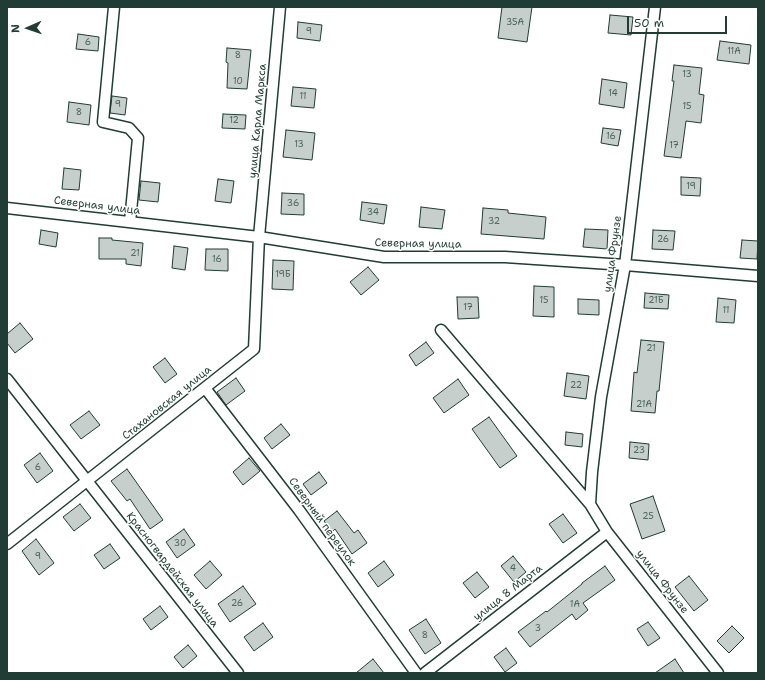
<!DOCTYPE html>
<meta charset="utf-8">
<style>
body{margin:0}
#map{position:relative;width:765px;height:680px;overflow:hidden;background:#fff;font-family:"Shantell Sans",sans-serif}
canvas{display:block}
.frame{position:absolute;inset:0;border:8px solid #1f3d34;pointer-events:none}
.north{position:absolute;left:8px;top:8px;width:40px;height:40px;-webkit-text-stroke:3px #fff;paint-order:stroke;rotate:268deg;font-size:11px;font-weight:700;line-height:16px;text-align:center;color:#1f3d34}
.north::after{content:'';display:block;margin:auto;width:14px;height:18px;background:#1f3d34;clip-path:polygon(50% 0,100% 100%,50% 72%,0 100%)}
.scale{position:absolute;left:627px;top:16px;width:100px;height:18px;box-sizing:border-box;border:2px solid #1f3d34;border-top:0;padding-left:5px;font-size:12px;line-height:14px;white-space:nowrap;color:#1f3d34;-webkit-text-stroke:3px #fff;paint-order:stroke}
</style>
<div id="map">
<canvas width="765" height="680"></canvas>
<div class="frame"></div>
<div class="north">N</div>
<div class="scale">50 m</div>
</div>
<script>
const c = document.querySelector('canvas').getContext('2d');
c.lineJoin = 'round';
function paint(path, color) { c.fillStyle = color; c.fill(path, 'evenodd'); }
const poly = rows => new Path2D(rows.map(r => 'M' + r).join(''));
function strokePath(path, color, width, dash) { c.strokeStyle = color; c.lineWidth = width; c.lineCap = dash ? 'butt' : 'round'; c.setLineDash(dash || []); c.stroke(path); }
function write(font, color, halo, rows, align = 'center') {
  c.font = font + ' "Shantell Sans",sans-serif'; c.lineWidth = 3; c.setLineDash([]); c.textBaseline = 'middle'; c.strokeStyle = halo; c.fillStyle = color; for (const [text, x, y, turn = 0] of rows) {
    c.save(); c.translate(x, y); c.rotate((+turn || 0) * Math.PI / 180); c.textAlign = isNaN(turn) ? turn : align; if (halo) c.strokeText(text, 0, 0); c.fillText(text, 0, 0); c.restore();
  }
}
const building = poly([
 [502,7,532,7,527,42,498,38,502,7],
 [610,15,633,17,631,35,608,33,610,15],
 [298,22,322,25,320,41,297,38,298,22],
 [78,34,99,37,98,51,76,49,78,34],
 [720,41,751,45,749,64,717,60,720,41],
 [227,48,251,50,247,89,227,88,228,63,226,62,227,48],
 [674,65,702,68,699,94,704,95,701,123,686,121,681,158,664,156,674,81,672,81,674,65],
 [602,79,627,83,624,108,599,104,602,79],
 [293,87,316,89,314,108,291,106,293,87],
 [112,96,127,98,125,115,110,113,112,96],
 [69,102,91,105,89,125,67,122,69,102],
 [223,114,246,115,245,129,222,128,223,114],
 [603,128,621,130,618,146,601,143,603,128],
 [286,130,315,133,312,160,283,157,286,130],
 [64,168,81,170,79,190,62,189,64,168],
 [681,177,701,178,700,196,681,195,681,177],
 [218,179,234,181,231,203,215,201,218,179],
 [141,181,160,183,158,202,139,200,141,181],
 [282,193,304,194,304,215,281,214,282,193],
 [362,202,387,205,384,224,360,220,362,202],
 [421,207,445,210,442,229,419,227,421,207],
 [483,208,508,210,508,213,546,217,544,239,481,234,483,208],
 [585,229,608,230,607,249,583,247,585,229],
 [41,230,58,233,56,247,39,244,41,230],
 [653,230,675,231,673,250,652,249,653,230],
 [99,238,112,238,112,240,143,243,141,266,126,264,126,259,99,259,99,238],
 [742,240,758,241,757,259,740,258,742,240],
 [174,246,188,248,185,270,172,268,174,246],
 [206,249,228,249,228,271,205,270,206,249],
 [273,260,294,261,293,290,272,289,273,260],
 [368,267,379,280,361,295,350,282,368,267],
 [534,286,554,287,554,317,533,316,534,286],
 [645,293,669,295,668,309,644,308,645,293],
 [457,297,478,297,479,318,458,319,457,297],
 [718,298,736,300,734,323,716,322,718,298],
 [578,299,599,300,599,315,578,314,578,299],
 [20,323,33,339,15,353,7,343,7,334,20,323],
 [641,340,664,342,659,391,657,391,655,413,631,411,634,372,637,373,641,340],
 [426,342,434,353,416,366,409,355,426,342],
 [165,358,177,374,165,383,153,367,165,358],
 [567,373,589,376,586,399,564,396,567,373],
 [236,378,245,391,226,405,217,392,236,378],
 [458,379,469,395,444,413,433,398,458,379],
 [89,411,100,425,81,439,70,425,89,411],
 [489,417,517,456,500,468,472,429,489,417],
 [281,424,290,435,272,449,264,438,281,424],
 [566,432,583,434,582,447,565,445,566,432],
 [630,442,649,444,648,460,629,458,630,442],
 [40,453,53,471,37,483,24,465,40,453],
 [249,458,260,471,243,485,233,472,249,458],
 [127,469,163,520,150,529,130,499,127,501,111,481,127,469],
 [319,472,327,483,311,495,303,484,319,472],
 [653,496,665,531,642,539,630,504,653,496],
 [80,504,91,518,74,531,63,517,80,504],
 [337,511,354,533,358,530,367,543,352,554,335,529,332,532,324,521,337,511],
 [563,514,577,533,563,543,549,524,563,514],
 [184,529,195,545,177,558,166,542,184,529],
 [36,539,54,563,39,575,22,551,36,539],
 [110,544,120,558,104,569,94,555,110,544],
 [513,556,526,572,514,582,501,566,513,556],
 [210,561,222,575,206,589,194,575,210,561],
 [384,561,394,575,378,587,368,573,384,561],
 [605,566,615,580,583,603,588,610,576,620,572,614,530,647,518,632,546,611,547,612,582,584,582,583,605,566],
 [477,572,489,587,475,598,463,583,477,572],
 [689,576,708,600,694,611,675,587,689,576],
 [243,586,256,604,230,622,218,604,243,586],
 [160,606,168,617,151,630,143,619,160,606],
 [426,619,441,643,425,654,409,630,426,619],
 [648,622,660,638,648,646,637,629,648,622],
 [263,623,273,637,254,651,244,637,263,623],
 [732,626,744,638,729,653,717,641,732,626],
 [188,645,197,656,183,668,174,657,188,645],
 [506,648,517,663,505,672,494,657,506,648],
 [373,659,384,673,356,673,373,659],
 [675,659,684,673,655,673,675,659]
]);
paint(building, '#c7cfcc');
strokePath(building, '#1f3d34', 1);
const street = poly([
 [114,7,103,122,129,128,138,138,130,222],
 [7,208,259,237,384,257,505,257,625,265,758,276],
 [441,330,590,504,607,532,718,673],
 [7,379,238,673],
 [205,388,299,510,416,673],
 [590,504,592,472,601,397,625,265,655,7],
 [7,544,254,349,259,237,280,7],
 [425,673,607,532]
]);
strokePath(street, '#1f3d34', 13);
strokePath(street, '#fff', 10);
write('9px', '#49625a', null, [
 ["35А",515,23],
 ["9",309,32],
 ["6",88,43],
 ["11А",734,52],
 ["8",238,56],
 ["13",687,75],
 ["10",238,82],
 ["14",613,94],
 ["11",303,97],
 ["9",118,105],
 ["15",687,107],
 ["8",79,113],
 ["12",234,121],
 ["16",611,137],
 ["13",299,145],
 ["17",674,146],
 ["19",691,187],
 ["36",293,204],
 ["34",373,213],
 ["32",494,222],
 ["26",663,240],
 ["21",135,254],
 ["16",217,260],
 ["19Б",283,275],
 ["15",544,301],
 ["21Б",656,301],
 ["17",468,308],
 ["11",726,311],
 ["21",651,349],
 ["22",576,386],
 ["21А",644,405],
 ["23",639,451],
 ["6",38,468],
 ["25",648,517],
 ["30",180,544],
 ["9",38,557],
 ["4",513,569],
 ["26",237,604],
 ["1А",575,605],
 ["3",538,629],
 ["8",425,636]
]);
write('11px', '#1f3d34', '#fff', [
 ["улица Карла Маркса",258,121,-85],
 ["Северная улица",97,206,7],
 ["Северная улица",418,244,1],
 ["улица Фрунзе",613,254,-82],
 ["Стахановская улица",167,403,-39],
 ["Северный переулок",322,522,54],
 ["Красногвардейская улица",172,570,52],
 ["улица Фрунзе",662,582,52],
 ["улица 8 Марта",508,593,-38]
]);
</script>
